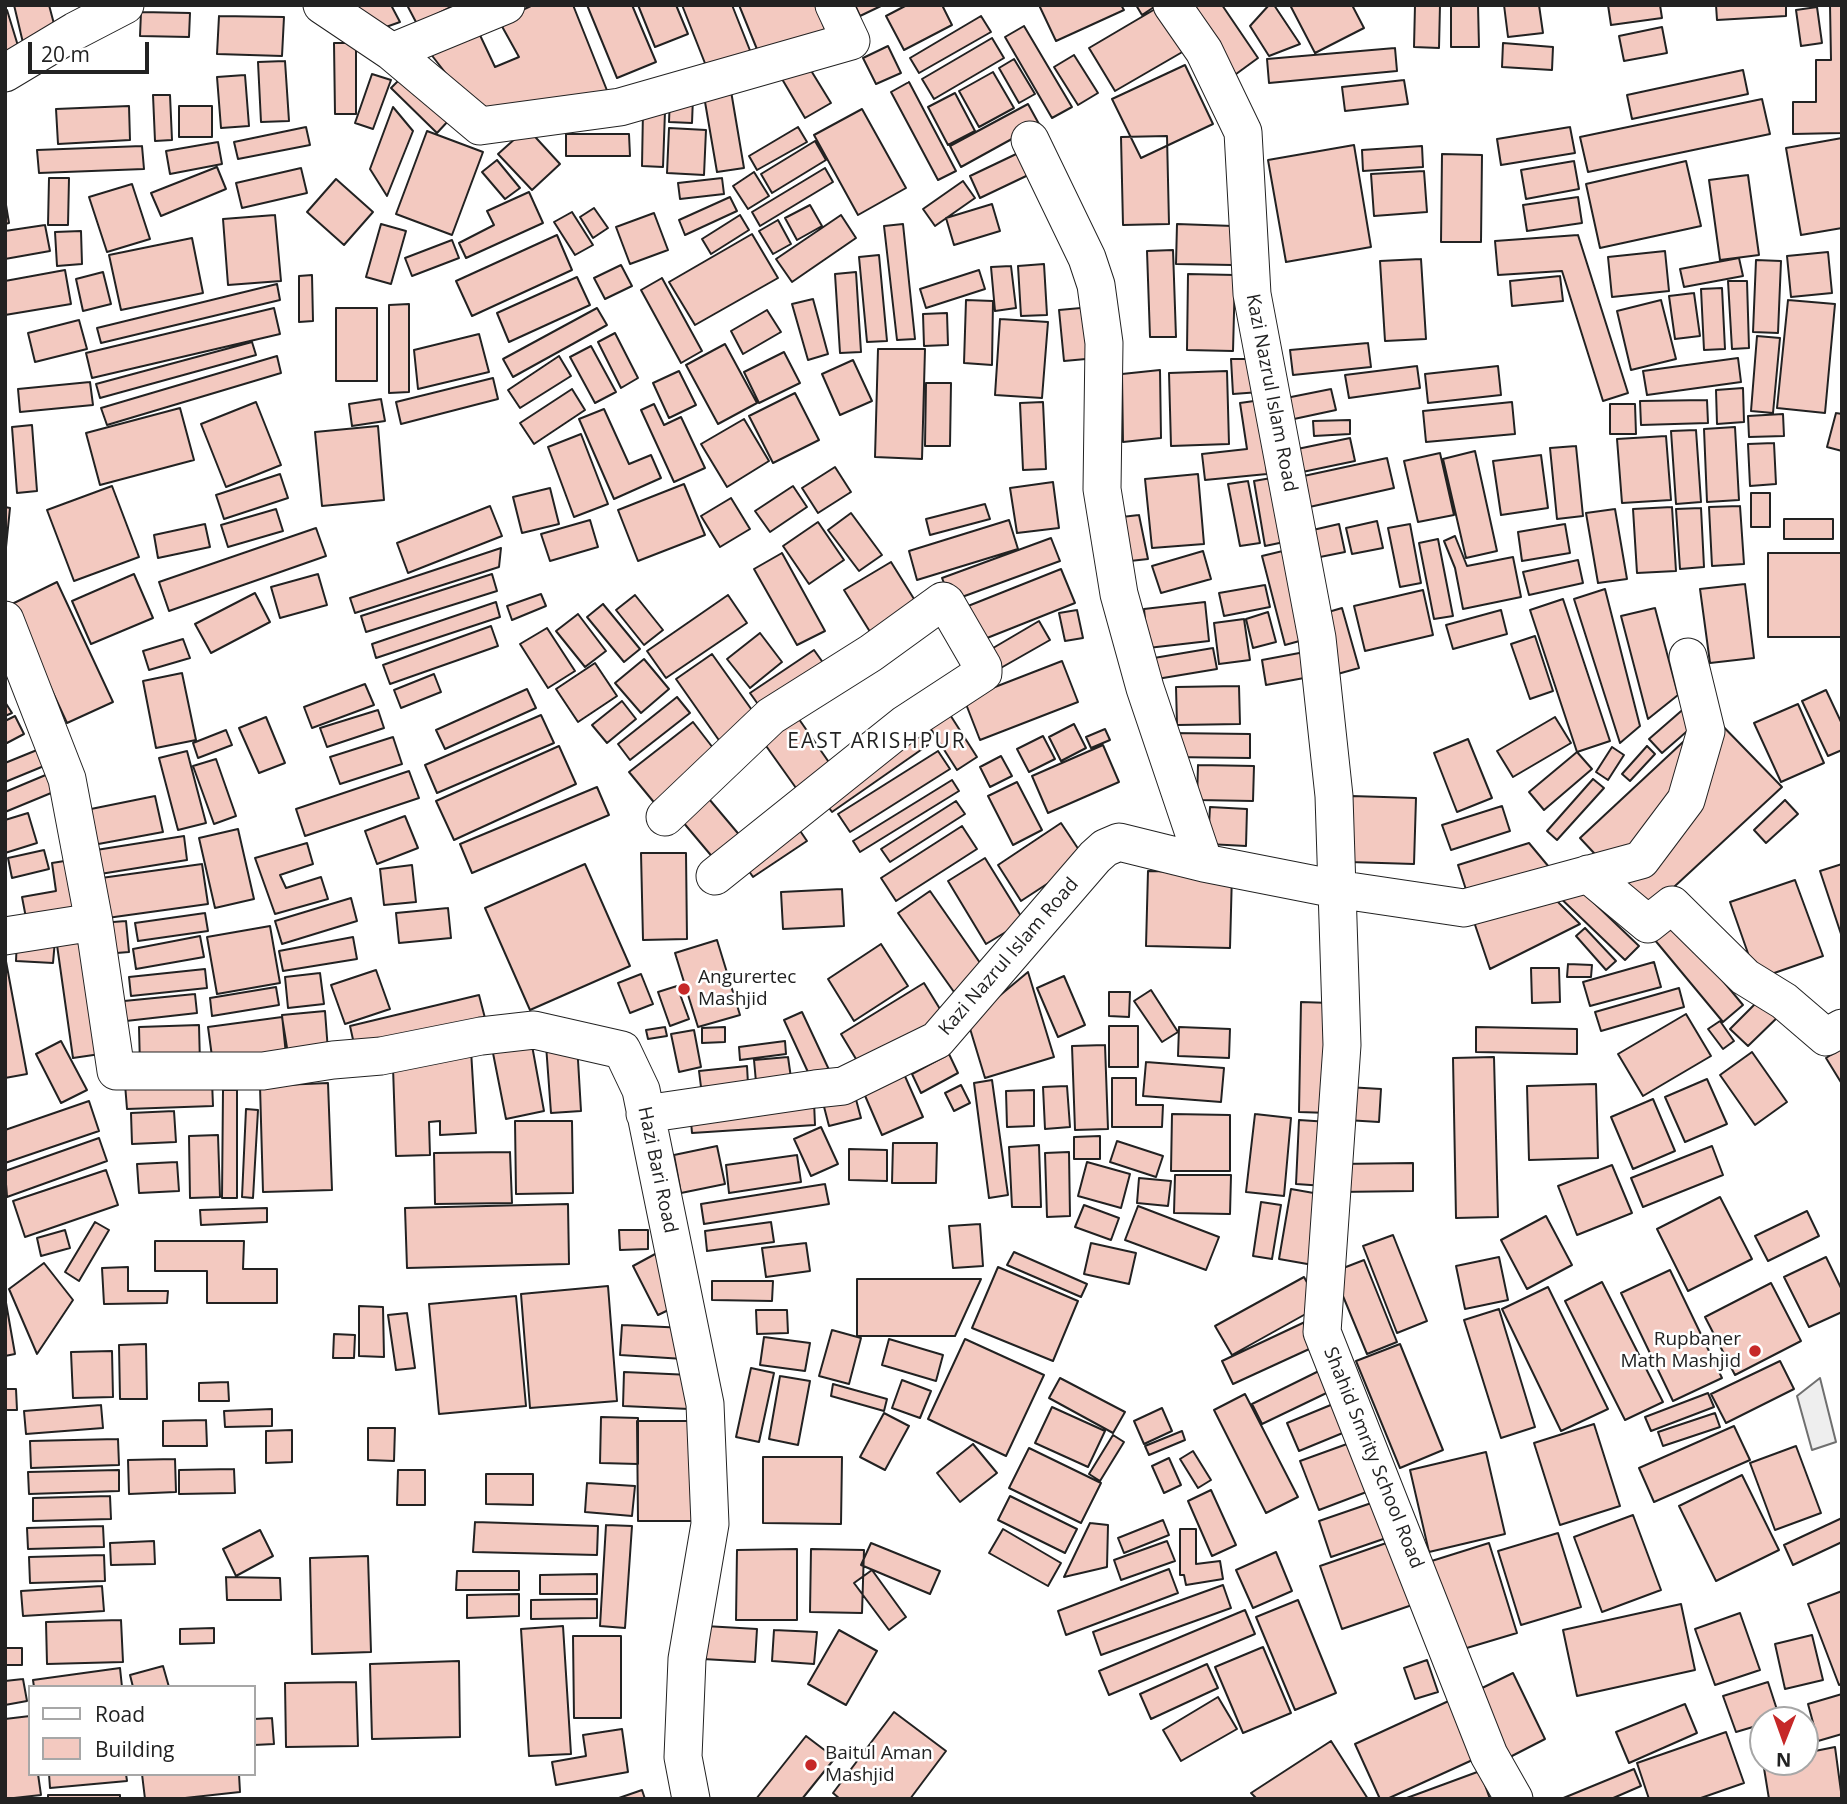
<!DOCTYPE html>
<style>
body{margin:0}
#map{position:relative;width:1847px;height:1804px;overflow:hidden;background:#fff;font-family:"Open Sans",sans-serif}
canvas{display:block}
.frame{position:absolute;inset:0;border:7px solid #222;pointer-events:none}
.legend{position:absolute;left:28px;top:1685px;width:228px;height:91px;box-sizing:border-box;background:#fff;border:2px solid #a7a7a7;margin:0;padding:9px 12px;list-style:none;font-size:21px;color:#222}
.legend li{display:flex;align-items:center;gap:14px;height:35px}
.legend b{width:35px;border:2px solid #a7a7a7}
.north{position:absolute;left:1749px;top:1706px;width:70px;height:70px;box-sizing:border-box;background:#fff;border:2px solid #a7a7a7;border-radius:50%;rotate:181deg;font-size:19px;font-weight:700;line-height:28px;text-align:center;color:#222}
.north::after{content:'';display:block;margin:auto;width:24px;height:32px;background:#c62828;clip-path:polygon(50% 0,100% 100%,50% 72%,0 100%)}
.scale{position:absolute;left:28px;top:42px;width:121px;height:32px;box-sizing:border-box;border:4px solid #222;border-top:0;padding-left:9px;font-size:21px;line-height:24px;white-space:nowrap;color:#222;-webkit-text-stroke:5px #fff;paint-order:stroke}
</style>
<div id="map">
<canvas width="1847" height="1804"></canvas>
<div class="frame"></div>
<ul class="legend">
<li><b style="height:9px;background:#fff"></b>Road</li>
<li><b style="height:19px;background:#f3c9c0"></b>Building</li>
</ul>
<div class="north">N</div>
<div class="scale">20 m</div>
</div>
<script>
const c = document.querySelector('canvas').getContext('2d');
c.lineJoin = 'round';
function paint(path, color) { c.fillStyle = color; c.fill(path, 'evenodd'); }
const poly = rows => new Path2D(rows.map(r => 'M' + r).join(''));
function strokePath(path, color, width, dash) { c.strokeStyle = color; c.lineWidth = width; c.lineCap = dash ? 'butt' : 'round'; c.setLineDash(dash || []); c.stroke(path); }
function write(font, color, halo, rows, align = 'center') {
  c.font = font + ' "Open Sans",sans-serif'; c.lineWidth = 5; c.setLineDash([]); c.textBaseline = 'middle'; c.strokeStyle = halo; c.fillStyle = color; for (const [text, x, y, turn = 0] of rows) {
    c.save(); c.translate(x, y); c.rotate((+turn || 0) * Math.PI / 180); c.textAlign = isNaN(turn) ? turn : align; if (halo) c.strokeText(text, 0, 0); c.fillText(text, 0, 0); c.restore();
  }
}
const green = poly([
 [1820,1378,1836,1442,1812,1450,1797,1396,1820,1378]
]);
paint(green, '#eee');
strokePath(green, '#6f6f6f', 2);
const building = poly([
 [14,5,49,5,58,39,24,47,14,5],
 [350,5,391,5,400,22,372,32,350,5],
 [407,5,455,5,417,24,407,5],
 [533,5,573,5,612,103,475,111,430,53,479,33,495,67,519,57,499,21,533,5],
 [587,5,632,5,656,62,617,78,587,5],
 [638,5,676,5,688,34,655,47,638,5],
 [682,5,732,5,753,58,710,76,682,5],
 [739,5,815,5,829,39,763,64,739,5],
 [855,5,883,5,860,16,855,5],
 [907,5,942,5,952,25,904,50,886,16,907,5],
 [1039,5,1121,5,1124,10,1056,41,1039,5],
 [1136,5,1157,5,1142,15,1136,5],
 [1162,5,1191,47,1115,91,1089,48,1162,5],
 [1189,5,1222,5,1258,58,1232,77,1189,5],
 [1269,5,1274,5,1300,44,1269,56,1250,26,1269,5],
 [1290,5,1352,5,1364,28,1315,53,1290,5],
 [1415,5,1440,5,1439,48,1414,47,1415,5],
 [1451,5,1478,5,1479,47,1451,47,1451,5],
 [1504,5,1539,5,1543,33,1508,37,1504,5],
 [1608,5,1660,5,1662,18,1611,25,1608,5],
 [1716,5,1786,5,1786,16,1717,20,1716,5],
 [1830,5,1842,5,1842,133,1793,134,1793,102,1816,102,1816,60,1831,60,1830,5],
 [1817,7,1822,43,1801,46,1796,10,1817,7],
 [5,10,7,10,26,72,5,78,5,10],
 [141,12,190,13,189,37,140,36,141,12],
 [219,16,284,17,282,56,217,54,219,16],
 [981,16,991,32,919,73,910,58,981,16],
 [1024,26,1072,107,1052,118,1005,37,1024,26],
 [1662,27,1667,53,1624,61,1619,36,1662,27],
 [992,38,1004,58,934,99,922,79,992,38],
 [334,43,356,43,356,114,335,114,334,43],
 [1503,43,1553,47,1552,70,1502,67,1503,43],
 [888,46,901,73,876,84,863,58,888,46],
 [1395,48,1397,71,1269,83,1267,59,1395,48],
 [1074,55,1098,93,1078,105,1054,67,1074,55],
 [1014,59,1035,94,1019,103,999,68,1014,59],
 [285,61,289,121,261,122,258,62,285,61],
 [807,64,831,103,805,118,782,79,807,64],
 [1185,65,1213,124,1141,158,1112,99,1185,65],
 [1743,70,1748,94,1632,119,1627,95,1743,70],
 [993,72,1014,108,979,127,959,91,993,72],
 [372,74,391,80,373,129,355,123,372,74],
 [245,75,249,126,221,128,217,77,245,75],
 [403,76,449,120,437,133,391,88,403,76],
 [1404,80,1408,104,1345,111,1342,87,1404,80],
 [909,82,956,171,938,180,891,92,909,82],
 [731,91,744,168,717,172,704,96,731,91],
 [955,93,975,131,948,145,928,107,955,93],
 [153,95,170,95,172,140,155,141,153,95],
 [670,96,693,97,692,123,669,122,670,96],
 [1762,99,1770,134,1588,172,1580,137,1762,99],
 [1028,104,1039,124,961,167,950,146,1028,104],
 [129,106,130,140,58,144,56,109,129,106],
 [179,106,212,106,212,137,179,137,179,106],
 [393,107,413,131,387,196,370,169,393,107],
 [862,109,906,188,858,215,814,135,862,109],
 [643,110,665,111,663,167,642,166,643,110],
 [306,127,310,145,238,159,234,142,306,127],
 [798,127,807,142,757,170,749,156,798,127],
 [1570,127,1575,153,1501,165,1497,139,1570,127],
 [527,128,560,164,532,190,498,154,527,128],
 [669,128,706,130,704,175,667,173,669,128],
 [427,131,483,152,452,235,396,214,427,131],
 [566,134,629,134,630,156,566,156,566,134],
 [1167,136,1169,224,1123,225,1121,137,1167,136],
 [1842,138,1842,228,1801,235,1786,148,1842,138],
 [815,141,826,160,772,193,761,174,815,141],
 [218,142,222,164,170,174,166,151,218,142],
 [1354,145,1371,247,1286,262,1268,160,1354,145],
 [142,146,144,169,39,173,37,150,142,146],
 [1033,146,1043,168,980,198,970,176,1033,146],
 [1422,146,1423,167,1363,171,1362,150,1422,146],
 [1442,154,1482,155,1481,242,1441,242,1442,154],
 [497,160,520,188,505,199,482,172,497,160],
 [1574,161,1579,189,1526,199,1521,170,1574,161],
 [1686,161,1701,226,1600,248,1586,184,1686,161],
 [217,167,226,189,161,216,151,193,217,167],
 [301,168,307,193,242,208,236,183,301,168],
 [825,168,833,182,760,226,752,212,825,168],
 [1424,171,1427,212,1374,216,1371,174,1424,171],
 [754,172,769,196,748,209,733,186,754,172],
 [1748,175,1759,255,1720,260,1709,180,1748,175],
 [49,178,69,178,68,225,48,225,49,178],
 [722,178,724,194,680,199,678,183,722,178],
 [336,179,373,212,344,245,307,212,336,179],
 [963,181,975,198,935,226,923,209,963,181],
 [132,184,150,239,107,252,89,197,132,184],
 [529,192,543,223,466,258,459,243,494,225,487,211,529,192],
 [730,197,737,211,685,235,679,220,730,197],
 [1578,197,1582,223,1527,231,1523,205,1578,197],
 [5,199,9,223,5,224,5,199],
 [992,204,1000,231,954,245,946,218,992,204],
 [810,205,822,226,797,240,785,218,810,205],
 [594,208,608,228,593,238,580,217,594,208],
 [572,212,593,245,575,255,554,222,572,212],
 [654,213,668,250,630,264,616,227,654,213],
 [275,215,281,281,228,285,223,219,275,215],
 [740,215,749,230,711,254,702,239,740,215],
 [841,215,856,238,792,282,776,259,841,215],
 [778,220,791,244,773,254,759,231,778,220],
 [381,224,406,231,391,284,366,277,381,224],
 [903,224,915,339,897,340,884,226,903,224],
 [1177,224,1233,226,1233,265,1176,264,1177,224],
 [45,225,50,251,5,259,5,231,45,225],
 [81,231,82,264,57,266,55,232,81,231],
 [752,234,778,278,695,325,669,282,752,234],
 [557,235,572,270,472,316,456,281,557,235],
 [1578,235,1628,393,1603,401,1562,271,1498,275,1495,241,1578,235],
 [192,238,203,293,121,310,109,255,192,238],
 [452,240,459,258,412,276,405,258,452,240],
 [1173,250,1176,337,1150,337,1147,251,1173,250],
 [1665,251,1669,291,1612,297,1608,257,1665,251],
 [1828,252,1832,293,1791,297,1787,256,1828,252],
 [879,255,887,341,867,342,859,257,879,255],
 [1739,258,1743,276,1684,287,1680,269,1739,258],
 [1421,259,1426,339,1385,341,1380,261,1421,259],
 [1756,260,1781,261,1778,333,1753,332,1756,260],
 [1044,264,1047,315,1021,316,1018,266,1044,264],
 [621,265,632,286,605,299,594,278,621,265],
 [1011,266,1016,308,995,311,991,267,1011,266],
 [65,270,71,304,5,315,5,281,65,270],
 [979,270,985,289,926,308,920,289,979,270],
 [103,272,111,304,83,311,76,279,103,272],
 [856,272,861,352,840,353,835,274,856,272],
 [1188,274,1235,275,1233,351,1187,350,1188,274],
 [312,275,313,321,299,322,299,276,312,275],
 [1560,276,1563,301,1512,306,1510,281,1560,276],
 [577,277,590,305,509,342,497,313,577,277],
 [662,278,702,351,681,363,641,290,662,278],
 [1728,281,1747,281,1749,348,1732,349,1728,281],
 [277,284,280,300,101,343,97,328,277,284],
 [1722,288,1725,349,1704,350,1701,289,1722,288],
 [1694,293,1700,336,1675,339,1669,296,1694,293],
 [813,299,828,354,808,360,792,304,813,299],
 [966,300,993,301,992,365,964,363,966,300],
 [1661,300,1676,359,1631,370,1617,311,1661,300],
 [1788,300,1835,304,1825,413,1777,408,1788,300],
 [409,304,409,392,389,393,389,305,409,304],
 [1092,307,1097,358,1064,361,1059,310,1092,307],
 [274,308,280,334,92,378,86,353,274,308],
 [336,308,377,308,377,381,336,381,336,308],
 [597,308,607,325,513,377,503,359,597,308],
 [767,310,781,332,743,354,731,331,767,310],
 [947,313,948,345,924,346,923,314,947,313],
 [1000,319,1048,322,1042,398,995,395,1000,319],
 [79,320,87,349,35,362,28,333,79,320],
 [615,333,638,378,621,388,598,342,615,333],
 [479,334,489,372,418,389,414,350,479,334],
 [1757,336,1780,338,1773,413,1751,411,1757,336],
 [252,342,256,355,100,398,96,384,252,342],
 [1368,343,1371,367,1293,375,1290,350,1368,343],
 [725,344,757,403,718,424,686,365,725,344],
 [591,346,616,392,595,403,570,357,591,346],
 [878,349,925,349,922,459,875,457,878,349],
 [784,352,800,383,759,403,744,372,784,352],
 [277,356,281,373,107,425,101,408,277,356],
 [559,356,571,376,520,408,508,390,559,356],
 [1738,358,1741,382,1647,395,1643,371,1738,358],
 [1231,359,1259,359,1260,392,1233,394,1231,359],
 [853,360,872,401,840,415,822,374,853,360],
 [1417,366,1420,388,1349,398,1345,375,1417,366],
 [1498,366,1501,395,1428,403,1425,374,1498,366],
 [1160,370,1161,438,1123,442,1122,374,1160,370],
 [679,371,696,405,669,418,653,383,679,371],
 [1227,371,1229,444,1171,446,1169,373,1227,371],
 [493,378,498,399,401,424,396,402,493,378],
 [90,382,93,405,20,412,18,389,90,382],
 [926,383,951,383,950,446,925,446,926,383],
 [1743,388,1744,422,1717,424,1716,390,1743,388],
 [572,389,585,410,534,444,520,423,572,389],
 [1331,389,1336,410,1280,422,1276,400,1331,389],
 [795,393,819,440,773,463,749,416,795,393],
 [381,399,385,421,352,426,349,404,381,399],
 [1261,400,1267,474,1205,480,1202,454,1247,449,1240,403,1261,400],
 [1707,400,1708,423,1641,425,1640,401,1707,400],
 [256,402,281,465,226,487,201,424,256,402],
 [1043,402,1046,469,1023,470,1020,403,1043,402],
 [1512,402,1515,434,1426,442,1423,411,1512,402],
 [654,404,664,425,681,417,705,468,674,482,641,410,654,404],
 [1610,404,1635,404,1636,434,1610,434,1610,404],
 [180,408,194,460,100,485,86,433,180,408],
 [604,409,629,464,651,455,661,478,614,499,579,419,604,409],
 [1836,413,1842,414,1842,451,1827,447,1836,413],
 [1783,414,1784,436,1749,437,1748,416,1783,414],
 [744,419,769,461,727,487,701,444,744,419],
 [1350,420,1350,434,1314,436,1313,421,1350,420],
 [32,425,37,491,17,493,12,427,32,425],
 [378,426,384,500,322,506,315,432,378,426],
 [1735,427,1739,500,1707,502,1704,429,1735,427],
 [1696,430,1701,502,1676,504,1671,431,1696,430],
 [581,434,608,504,574,517,548,447,581,434],
 [1666,436,1671,500,1622,503,1617,439,1666,436],
 [1350,438,1355,461,1288,475,1283,452,1350,438],
 [1774,443,1776,484,1750,486,1748,444,1774,443],
 [1576,446,1583,516,1557,519,1550,448,1576,446],
 [1475,451,1497,551,1466,558,1443,459,1475,451],
 [1440,453,1454,515,1418,522,1404,461,1440,453],
 [1541,455,1548,508,1501,515,1493,461,1541,455],
 [1387,458,1394,488,1305,508,1299,477,1387,458],
 [835,467,851,492,818,513,802,488,835,467],
 [280,474,288,498,224,519,216,495,280,474],
 [1198,474,1204,544,1152,548,1145,479,1198,474],
 [1277,477,1289,541,1265,546,1254,481,1277,477],
 [1248,481,1260,543,1240,546,1228,484,1248,481],
 [1053,482,1059,528,1017,533,1010,488,1053,482],
 [684,484,705,535,638,561,618,510,684,484],
 [112,486,139,557,74,581,47,510,112,486],
 [793,486,807,507,770,532,755,511,793,486],
 [550,488,559,524,522,533,513,497,550,488],
 [1751,493,1770,493,1770,527,1751,527,1751,493],
 [731,498,750,529,720,547,701,516,731,498],
 [985,504,990,519,930,535,926,519,985,504],
 [490,506,502,536,408,573,397,543,490,506],
 [1740,506,1744,564,1712,566,1709,507,1740,506],
 [5,507,10,508,5,557,5,507],
 [1672,507,1676,571,1637,573,1633,509,1672,507],
 [1701,508,1704,567,1680,569,1676,509,1701,508],
 [276,509,283,531,228,547,221,525,276,509],
 [1615,509,1627,579,1598,583,1586,513,1615,509],
 [851,513,882,555,859,571,828,530,851,513],
 [1139,515,1148,559,1121,562,1113,518,1139,515],
 [1784,519,1833,519,1833,539,1784,539,1784,519],
 [590,520,598,547,550,561,541,534,590,520],
 [1009,520,1018,549,917,580,909,551,1009,520],
 [1377,521,1383,548,1352,554,1346,528,1377,521],
 [818,522,844,560,809,584,783,546,818,522],
 [205,524,210,547,158,558,154,535,205,524],
 [1339,524,1345,552,1310,559,1304,532,1339,524],
 [1410,524,1421,583,1400,587,1388,528,1410,524],
 [1565,524,1570,553,1522,561,1518,532,1565,524],
 [316,528,326,556,169,611,159,582,316,528],
 [1455,536,1467,566,1513,557,1521,597,1463,609,1455,568,1444,541,1455,536],
 [1051,538,1060,561,951,601,942,578,1051,538],
 [1438,539,1453,616,1434,619,1419,543,1438,539],
 [501,548,499,567,355,613,350,598,501,548],
 [1291,549,1314,637,1285,645,1262,556,1291,549],
 [1203,551,1211,579,1161,593,1152,566,1203,551],
 [782,553,825,631,797,645,754,569,782,553],
 [1768,553,1842,553,1842,637,1768,637,1768,553],
 [1578,560,1583,583,1529,595,1523,572,1578,560],
 [891,562,919,607,872,635,844,590,891,562],
 [1061,569,1075,603,977,642,963,608,1061,569],
 [134,574,153,618,91,644,72,601,134,574],
 [318,574,327,605,280,618,271,587,318,574],
 [492,574,497,591,366,632,361,616,492,574],
 [57,582,113,702,67,723,12,604,57,582],
 [1745,584,1754,658,1710,663,1700,589,1745,584],
 [1265,585,1270,607,1224,616,1219,593,1265,585],
 [1605,589,1640,726,1620,743,1574,599,1605,589],
 [1423,590,1433,635,1365,651,1354,606,1423,590],
 [255,593,270,622,211,653,195,624,255,593],
 [541,594,546,606,512,620,507,606,541,594],
 [635,595,663,630,644,645,616,610,635,595],
 [728,595,747,623,666,678,647,651,728,595],
 [1563,599,1610,741,1577,752,1530,610,1563,599],
 [496,602,500,617,376,658,372,644,496,602],
 [1205,602,1209,641,1148,648,1144,609,1205,602],
 [603,604,640,649,624,662,587,617,603,604],
 [1342,608,1359,668,1334,675,1318,615,1342,608],
 [1655,608,1678,695,1648,719,1621,616,1655,608],
 [1077,610,1083,638,1065,641,1059,613,1077,610],
 [1501,610,1507,634,1453,649,1446,625,1501,610],
 [1268,612,1276,642,1253,648,1246,619,1268,612],
 [578,614,606,651,585,667,556,631,578,614],
 [1244,619,1250,660,1219,664,1214,623,1244,619],
 [1039,621,1050,640,999,669,988,651,1039,621],
 [491,626,498,646,390,684,383,665,491,626],
 [547,628,575,671,548,688,520,644,547,628],
 [760,633,782,662,750,688,727,659,760,633],
 [1535,636,1553,691,1530,699,1511,644,1535,636],
 [183,639,190,658,149,670,143,651,183,639],
 [1213,648,1217,669,1151,680,1148,659,1213,648],
 [814,650,829,671,765,714,750,693,814,650],
 [1310,651,1315,676,1266,685,1262,660,1310,651],
 [712,654,759,720,723,746,676,679,712,654],
 [644,659,669,689,641,713,615,683,644,659],
 [1062,661,1078,702,980,740,964,699,1062,661],
 [595,663,617,696,578,722,556,689,595,663],
 [182,673,196,740,156,748,143,681,182,673],
 [434,674,441,692,401,708,394,690,434,674],
 [365,684,374,705,312,728,304,707,365,684],
 [1239,686,1240,724,1177,725,1176,687,1239,686],
 [527,689,536,708,445,749,436,730,527,689],
 [1826,690,1842,724,1842,750,1828,756,1802,701,1826,690],
 [677,697,690,713,630,760,618,744,677,697],
 [1695,699,1708,713,1662,753,1649,739,1695,699],
 [622,701,636,719,607,743,592,725,622,701],
 [5,702,12,713,5,716,5,702],
 [1798,704,1824,763,1781,782,1754,723,1798,704],
 [378,710,384,728,327,747,320,728,378,710],
 [947,710,977,757,957,770,927,723,947,710],
 [794,712,835,771,801,795,759,736,794,712],
 [541,715,554,743,437,793,425,765,541,715],
 [1712,715,1782,787,1648,911,1580,838,1712,715],
 [15,716,24,734,5,744,5,721,15,716],
 [266,717,285,763,259,773,239,728,266,717],
 [1555,717,1571,743,1513,777,1497,751,1555,717],
 [693,722,720,757,657,806,629,772,693,722],
 [1074,724,1086,748,1061,761,1049,737,1074,724],
 [916,728,928,745,832,812,820,795,916,728],
 [1105,729,1110,740,1091,748,1086,737,1105,729],
 [226,730,232,745,198,758,193,743,226,730],
 [1170,733,1250,734,1250,758,1170,757,1170,733],
 [1043,736,1055,759,1029,772,1017,749,1043,736],
 [393,737,402,764,340,784,330,757,393,737],
 [1468,739,1492,798,1457,812,1434,753,1468,739],
 [1103,745,1119,782,1048,813,1032,776,1103,745],
 [559,746,576,784,454,840,436,801,559,746],
 [1647,746,1655,754,1630,781,1622,774,1647,746],
 [1612,747,1624,755,1608,780,1596,772,1612,747],
 [37,750,44,766,5,782,5,763,37,750],
 [187,751,206,823,178,830,159,758,187,751],
 [938,751,950,769,850,832,838,814,938,751],
 [1577,752,1592,769,1544,810,1529,792,1577,752],
 [1001,756,1012,776,990,787,980,767,1001,756],
 [216,759,236,816,214,824,193,766,216,759],
 [1198,765,1254,766,1253,801,1197,800,1198,765],
 [409,771,419,798,305,836,296,809,409,771],
 [48,774,56,791,5,812,5,792,48,774],
 [1593,779,1604,788,1557,840,1547,831,1593,779],
 [952,780,959,791,860,852,853,841,952,780],
 [1017,782,1042,830,1013,845,988,796,1017,782],
 [597,787,609,815,472,873,460,844,597,787],
 [704,793,747,844,720,866,677,815,704,793],
 [155,796,163,832,93,845,86,810,155,796],
 [1351,796,1416,798,1414,864,1349,862,1351,796],
 [1785,800,1798,814,1766,843,1754,830,1785,800],
 [956,801,965,814,890,862,881,849,956,801],
 [1502,806,1510,831,1451,850,1442,825,1502,806],
 [1210,807,1247,809,1246,846,1208,844,1210,807],
 [28,813,37,843,5,853,5,820,28,813],
 [405,816,418,848,377,864,365,831,405,816],
 [794,822,807,841,753,877,740,858,794,822],
 [1061,823,1085,859,1021,901,998,865,1061,823],
 [962,826,977,849,896,901,881,878,962,826],
 [238,829,254,899,215,908,199,838,238,829],
 [184,836,187,860,94,875,90,851,184,836],
 [307,843,313,864,280,875,286,888,321,877,328,899,275,914,255,858,307,843],
 [1529,843,1554,873,1470,902,1458,865,1529,843],
 [44,850,49,869,12,878,8,858,44,850],
 [641,853,686,853,687,939,643,940,641,853],
 [985,858,1024,921,986,944,948,881,985,858],
 [77,859,85,914,27,923,22,897,56,891,52,863,77,859],
 [202,864,208,904,100,919,94,879,202,864],
 [585,864,630,966,530,1010,485,908,585,864],
 [1842,864,1842,937,1820,871,1842,864],
 [412,865,416,902,384,905,380,869,412,865],
 [1148,871,1232,873,1230,948,1146,946,1148,871],
 [1566,876,1639,946,1625,960,1552,890,1566,876],
 [1795,880,1823,956,1757,979,1730,902,1795,880],
 [842,889,844,926,783,929,781,892,842,889],
 [930,891,985,970,954,992,898,913,930,891],
 [1549,893,1580,924,1490,969,1471,913,1549,893],
 [351,898,357,921,282,944,275,921,351,898],
 [448,908,451,938,399,943,396,913,448,908],
 [205,913,208,931,138,941,135,923,205,913],
 [126,921,129,952,104,954,100,923,126,921],
 [1674,922,1743,1005,1723,1022,1654,939,1674,922],
 [270,926,280,983,217,994,207,937,270,926],
 [1585,928,1616,961,1606,970,1576,936,1585,928],
 [200,936,204,957,136,969,133,949,200,936],
 [353,937,357,959,283,971,279,951,353,937],
 [17,938,55,940,53,963,16,961,17,938],
 [91,940,107,1053,73,1058,57,945,91,940],
 [717,940,740,1015,698,1027,675,953,717,940],
 [881,944,908,986,854,1021,828,979,881,944],
 [5,956,27,1074,5,1078,5,956],
 [1654,962,1661,987,1590,1006,1583,982,1654,962],
 [1568,964,1592,965,1591,977,1567,977,1568,964],
 [1531,968,1559,968,1560,1002,1532,1003,1531,968],
 [205,969,207,988,131,996,129,977,205,969],
 [376,970,390,1009,345,1024,331,985,376,970],
 [1028,972,1054,1057,985,1078,968,1022,1028,972],
 [320,973,324,1004,288,1008,285,977,320,973],
 [641,974,653,1004,630,1013,618,983,641,974],
 [1064,976,1085,1025,1058,1037,1037,988,1064,976],
 [924,983,948,1022,865,1074,841,1034,924,983],
 [677,986,689,1019,670,1026,658,992,677,986],
 [276,987,279,1005,212,1016,210,998,276,987],
 [1679,988,1684,1007,1601,1031,1595,1012,1679,988],
 [1151,990,1178,1032,1162,1042,1134,1001,1151,990],
 [1109,992,1130,992,1129,1017,1109,1016,1109,992],
 [195,994,197,1013,126,1021,124,1001,195,994],
 [479,995,486,1022,356,1053,350,1026,479,995],
 [1764,995,1782,1013,1748,1046,1730,1029,1764,995],
 [1301,1002,1331,1003,1329,1113,1299,1112,1301,1002],
 [325,1011,328,1051,286,1055,282,1015,325,1011],
 [802,1012,831,1074,813,1083,784,1020,802,1012],
 [1686,1014,1711,1056,1643,1096,1618,1054,1686,1014],
 [282,1017,288,1054,213,1064,208,1027,282,1017],
 [1720,1021,1734,1041,1723,1049,1708,1029,1720,1021],
 [199,1025,200,1064,140,1066,139,1027,199,1025],
 [1109,1026,1138,1026,1138,1067,1109,1067,1109,1026],
 [665,1027,667,1036,648,1039,646,1030,665,1027],
 [725,1027,725,1042,702,1043,702,1028,725,1027],
 [1179,1027,1230,1029,1229,1058,1178,1056,1179,1027],
 [1476,1027,1577,1029,1577,1054,1476,1052,1476,1027],
 [694,1030,701,1067,679,1072,671,1034,694,1030],
 [531,1040,544,1111,506,1119,492,1048,531,1040],
 [61,1041,87,1090,61,1103,36,1054,61,1041],
 [785,1041,786,1054,740,1060,739,1047,785,1041],
 [577,1043,581,1111,551,1113,546,1045,577,1043],
 [1105,1045,1108,1129,1075,1130,1072,1046,1105,1045],
 [1842,1048,1842,1084,1826,1058,1842,1048],
 [471,1050,476,1133,440,1135,440,1121,429,1122,430,1155,396,1156,393,1067,471,1050],
 [1752,1052,1787,1102,1755,1125,1720,1075,1752,1052],
 [949,1054,958,1073,921,1093,912,1074,949,1054],
 [788,1057,791,1078,756,1082,754,1060,788,1057],
 [1494,1057,1498,1217,1456,1218,1453,1058,1494,1057],
 [1146,1062,1224,1068,1221,1102,1143,1096,1146,1062],
 [747,1066,748,1084,701,1087,699,1071,747,1066],
 [904,1074,923,1117,882,1135,863,1091,904,1074],
 [1112,1078,1136,1078,1136,1105,1163,1105,1162,1127,1112,1127,1112,1078],
 [1707,1079,1727,1124,1685,1142,1665,1097,1707,1079],
 [992,1080,1008,1195,989,1198,974,1083,992,1080],
 [212,1081,213,1106,127,1109,125,1084,212,1081],
 [328,1083,332,1190,263,1192,260,1086,328,1083],
 [1596,1084,1598,1158,1529,1160,1527,1086,1596,1084],
 [961,1085,970,1103,954,1111,945,1093,961,1085],
 [1067,1086,1070,1127,1045,1129,1043,1087,1067,1086],
 [1347,1087,1381,1089,1379,1122,1346,1120,1347,1087],
 [223,1090,237,1090,237,1198,222,1198,223,1090],
 [1034,1090,1034,1126,1007,1127,1006,1091,1034,1090],
 [854,1092,861,1118,829,1126,822,1099,854,1092],
 [1653,1099,1675,1151,1633,1169,1611,1117,1653,1099],
 [89,1101,99,1131,5,1163,5,1130,89,1101],
 [814,1102,815,1125,692,1133,690,1110,814,1102],
 [246,1109,258,1110,253,1198,242,1197,246,1109],
 [174,1111,176,1142,132,1144,131,1113,174,1111],
 [1172,1114,1230,1115,1230,1171,1171,1171,1172,1114],
 [1255,1114,1291,1118,1284,1196,1246,1192,1255,1114],
 [1299,1120,1329,1122,1325,1186,1296,1184,1299,1120],
 [515,1121,572,1121,573,1193,516,1194,515,1121],
 [821,1127,838,1164,811,1176,794,1139,821,1127],
 [218,1135,220,1197,190,1198,189,1136,218,1135],
 [1100,1136,1100,1159,1074,1159,1074,1137,1100,1136],
 [99,1138,107,1161,7,1197,5,1171,99,1138],
 [1117,1141,1163,1156,1156,1177,1110,1162,1117,1141],
 [893,1143,937,1143,936,1183,892,1183,893,1143],
 [1039,1145,1041,1207,1012,1207,1009,1147,1039,1145],
 [717,1146,725,1184,681,1193,674,1155,717,1146],
 [1712,1146,1723,1175,1643,1207,1631,1178,1712,1146],
 [849,1149,887,1150,887,1181,849,1180,849,1149],
 [510,1152,512,1203,435,1204,434,1153,510,1152],
 [1069,1152,1070,1216,1047,1217,1045,1153,1069,1152],
 [797,1155,801,1182,729,1193,726,1165,797,1155],
 [177,1162,179,1191,139,1193,137,1164,177,1162],
 [1087,1162,1130,1174,1121,1208,1078,1196,1087,1162],
 [1413,1163,1413,1191,1338,1192,1338,1164,1413,1163],
 [1612,1165,1632,1213,1577,1235,1558,1186,1612,1165],
 [106,1170,118,1205,25,1237,13,1201,106,1170],
 [1175,1175,1231,1175,1230,1214,1174,1213,1175,1175],
 [1139,1178,1171,1181,1168,1206,1137,1203,1139,1178],
 [825,1184,829,1204,704,1224,701,1204,825,1184],
 [1291,1189,1325,1195,1313,1265,1279,1259,1291,1189],
 [1720,1197,1752,1259,1688,1291,1657,1229,1720,1197],
 [1261,1202,1281,1205,1272,1259,1253,1256,1261,1202],
 [568,1204,569,1264,407,1268,405,1208,568,1204],
 [1084,1205,1119,1218,1111,1240,1075,1227,1084,1205],
 [1138,1206,1219,1237,1206,1270,1125,1240,1138,1206],
 [267,1208,267,1222,201,1225,200,1210,267,1208],
 [1807,1211,1819,1236,1768,1261,1755,1236,1807,1211],
 [1546,1216,1572,1265,1527,1289,1501,1240,1546,1216],
 [95,1222,109,1230,79,1281,65,1272,95,1222],
 [771,1222,774,1242,707,1251,705,1231,771,1222],
 [980,1224,983,1266,953,1268,949,1226,980,1224],
 [65,1230,70,1248,41,1256,37,1238,65,1230],
 [619,1230,648,1230,648,1249,620,1250,619,1230],
 [1393,1235,1427,1321,1397,1333,1363,1246,1393,1235],
 [155,1241,244,1241,243,1269,277,1269,277,1303,207,1303,207,1271,155,1271,155,1241],
 [806,1243,810,1271,766,1277,762,1248,806,1243],
 [1091,1243,1136,1253,1129,1284,1084,1274,1091,1243],
 [1014,1252,1087,1284,1081,1297,1007,1265,1014,1252],
 [657,1253,683,1303,658,1315,633,1266,657,1253],
 [1499,1257,1508,1300,1465,1309,1456,1266,1499,1257],
 [1826,1257,1842,1290,1842,1312,1809,1327,1784,1277,1826,1257],
 [1364,1260,1397,1342,1367,1354,1333,1272,1364,1260],
 [44,1263,73,1300,37,1354,9,1289,44,1263],
 [128,1267,128,1291,168,1291,167,1303,104,1304,102,1268,128,1267],
 [998,1267,1078,1301,1053,1361,972,1328,998,1267],
 [1670,1270,1722,1378,1673,1401,1621,1293,1670,1270],
 [1304,1277,1320,1306,1232,1355,1215,1326,1304,1277],
 [857,1279,981,1279,955,1336,857,1336,857,1279],
 [712,1281,773,1281,772,1301,712,1300,712,1281],
 [1602,1282,1663,1402,1625,1420,1565,1301,1602,1282],
 [1771,1283,1801,1341,1735,1375,1705,1317,1771,1283],
 [608,1286,617,1401,530,1408,521,1294,608,1286],
 [1548,1287,1608,1409,1561,1431,1502,1309,1548,1287],
 [516,1296,526,1406,439,1414,429,1304,516,1296],
 [5,1297,15,1354,5,1356,5,1297],
 [359,1306,383,1307,384,1357,359,1356,359,1306],
 [1499,1309,1535,1427,1501,1438,1464,1320,1499,1309],
 [756,1310,787,1310,788,1333,757,1334,756,1310],
 [407,1313,415,1368,396,1370,388,1315,407,1313],
 [1307,1321,1318,1345,1233,1384,1222,1361,1307,1321],
 [622,1325,686,1328,684,1359,620,1355,622,1325],
 [832,1330,861,1338,849,1384,819,1376,832,1330],
 [334,1334,355,1335,354,1358,333,1358,334,1334],
 [764,1337,810,1343,805,1371,760,1365,764,1337],
 [889,1339,943,1355,936,1381,882,1365,889,1339],
 [965,1339,1044,1375,1006,1456,928,1419,965,1339],
 [146,1344,147,1399,120,1399,119,1345,146,1344],
 [1400,1344,1443,1450,1400,1468,1356,1361,1400,1344],
 [112,1351,113,1397,73,1398,71,1352,112,1351],
 [1780,1361,1794,1389,1726,1423,1711,1394,1780,1361],
 [1329,1366,1339,1387,1262,1424,1252,1404,1329,1366],
 [751,1368,774,1373,759,1442,736,1437,751,1368],
 [624,1372,691,1375,689,1409,623,1406,624,1372],
 [780,1376,810,1381,798,1445,769,1439,780,1376],
 [1060,1378,1125,1412,1113,1433,1049,1398,1060,1378],
 [902,1380,931,1391,920,1418,892,1408,902,1380],
 [228,1382,229,1401,199,1401,199,1383,228,1382],
 [833,1384,887,1399,884,1411,831,1396,833,1384],
 [5,1389,16,1389,17,1410,5,1410,5,1389],
 [1708,1393,1714,1407,1651,1431,1645,1417,1708,1393],
 [1245,1394,1298,1497,1266,1513,1214,1410,1245,1394],
 [1338,1402,1350,1430,1299,1451,1287,1423,1338,1402],
 [101,1405,103,1428,26,1434,24,1411,101,1405],
 [1052,1407,1105,1431,1088,1467,1035,1443,1052,1407],
 [1162,1408,1172,1431,1144,1444,1134,1421,1162,1408],
 [272,1409,272,1426,225,1427,224,1411,272,1409],
 [884,1413,909,1426,885,1470,860,1457,884,1413],
 [1715,1413,1720,1427,1663,1446,1658,1432,1715,1413],
 [601,1417,638,1418,638,1464,600,1463,601,1417],
 [206,1420,207,1446,163,1446,163,1421,206,1420],
 [637,1421,699,1421,700,1521,638,1521,637,1421],
 [1594,1424,1620,1506,1560,1525,1534,1443,1594,1424],
 [1734,1426,1750,1460,1654,1502,1639,1468,1734,1426],
 [368,1428,395,1428,394,1461,368,1460,368,1428],
 [292,1430,292,1462,266,1463,266,1431,292,1430],
 [1182,1431,1185,1440,1149,1455,1145,1446,1182,1431],
 [1113,1435,1124,1442,1100,1481,1089,1474,1113,1435],
 [118,1439,119,1465,31,1468,30,1441,118,1439],
 [1358,1440,1377,1488,1319,1510,1300,1461,1358,1440],
 [973,1444,997,1473,960,1502,937,1473,973,1444],
 [1796,1446,1821,1513,1775,1530,1750,1463,1796,1446],
 [1029,1448,1101,1483,1081,1523,1009,1488,1029,1448],
 [1193,1451,1211,1480,1198,1488,1180,1459,1193,1451],
 [1486,1452,1505,1534,1429,1552,1410,1470,1486,1452],
 [763,1457,842,1457,841,1524,763,1523,763,1457],
 [1169,1458,1181,1485,1164,1493,1152,1466,1169,1458],
 [175,1459,176,1492,129,1494,128,1460,175,1459],
 [234,1469,235,1493,179,1494,179,1470,234,1469],
 [119,1470,119,1491,29,1494,28,1472,119,1470],
 [398,1470,425,1470,425,1505,397,1505,398,1470],
 [486,1474,533,1474,533,1505,486,1504,486,1474],
 [1742,1475,1779,1550,1716,1581,1679,1506,1742,1475],
 [587,1483,635,1486,632,1516,585,1512,587,1483],
 [1211,1490,1236,1545,1212,1556,1188,1501,1211,1490],
 [110,1496,111,1519,33,1521,33,1498,110,1496],
 [1010,1496,1077,1529,1065,1553,998,1520,1010,1496],
 [1383,1499,1395,1535,1331,1557,1319,1521,1383,1499],
 [1633,1515,1661,1590,1602,1612,1574,1537,1633,1515],
 [1842,1518,1842,1542,1793,1565,1784,1545,1842,1518],
 [1163,1520,1169,1535,1124,1553,1118,1538,1163,1520],
 [475,1522,598,1526,597,1555,473,1552,475,1522],
 [1090,1523,1108,1525,1107,1567,1064,1577,1090,1523],
 [606,1525,632,1526,625,1628,600,1626,606,1525],
 [103,1526,104,1547,28,1549,27,1528,103,1526],
 [1003,1529,1061,1563,1048,1586,989,1553,1003,1529],
 [1180,1529,1196,1529,1196,1564,1220,1561,1223,1579,1186,1585,1184,1575,1180,1575,1180,1529],
 [260,1530,273,1556,236,1576,223,1549,260,1530],
 [1558,1533,1581,1607,1521,1625,1498,1551,1558,1533],
 [1395,1540,1418,1603,1342,1629,1320,1566,1395,1540],
 [154,1541,155,1564,111,1565,110,1543,154,1541],
 [1167,1541,1175,1561,1121,1580,1114,1560,1167,1541],
 [871,1543,940,1571,930,1594,861,1565,871,1543],
 [1489,1543,1517,1633,1450,1653,1422,1564,1489,1543],
 [797,1549,797,1620,736,1620,737,1550,797,1549],
 [811,1549,864,1550,862,1613,810,1612,811,1549],
 [1276,1552,1292,1591,1253,1608,1236,1570,1276,1552],
 [104,1555,105,1581,30,1583,29,1557,104,1555],
 [368,1556,371,1652,312,1654,310,1558,368,1556],
 [1169,1569,1178,1593,1066,1635,1058,1611,1169,1569],
 [872,1570,906,1617,889,1630,854,1583,872,1570],
 [457,1571,519,1571,519,1590,456,1590,457,1571],
 [597,1574,597,1594,540,1594,540,1575,597,1574],
 [226,1577,280,1578,281,1600,227,1600,226,1577],
 [1223,1585,1231,1608,1101,1655,1093,1632,1223,1585],
 [102,1586,104,1611,23,1616,21,1591,102,1586],
 [1842,1591,1842,1684,1839,1685,1808,1604,1842,1591],
 [519,1594,519,1616,467,1618,467,1595,519,1594],
 [597,1599,597,1618,531,1619,531,1600,597,1599],
 [1298,1600,1336,1693,1295,1710,1256,1617,1298,1600],
 [1681,1604,1695,1670,1577,1696,1563,1630,1681,1604],
 [1245,1610,1255,1634,1109,1695,1099,1671,1245,1610],
 [1740,1613,1760,1670,1715,1685,1695,1629,1740,1613],
 [121,1620,123,1662,47,1664,46,1622,121,1620],
 [563,1626,571,1754,529,1756,521,1629,563,1626],
 [705,1626,757,1629,755,1662,703,1659,705,1626],
 [214,1628,214,1643,180,1644,180,1629,214,1628],
 [774,1630,817,1632,814,1664,772,1661,774,1630],
 [839,1630,877,1651,846,1705,808,1684,839,1630],
 [1812,1635,1823,1680,1785,1689,1775,1644,1812,1635],
 [573,1636,621,1636,621,1718,574,1718,573,1636],
 [1263,1647,1291,1713,1243,1733,1215,1667,1263,1647],
 [5,1648,22,1648,22,1665,5,1665,5,1648],
 [1427,1660,1438,1692,1415,1699,1404,1668,1427,1660],
 [459,1661,460,1737,372,1739,370,1664,459,1661],
 [1207,1664,1218,1688,1151,1719,1140,1694,1207,1664],
 [163,1666,169,1687,133,1687,130,1675,163,1666],
 [120,1668,122,1687,34,1687,33,1680,120,1668],
 [1513,1673,1545,1739,1510,1757,1478,1690,1513,1673],
 [23,1679,27,1701,5,1705,5,1681,23,1679],
 [356,1682,358,1746,286,1747,285,1683,356,1682],
 [1768,1682,1780,1719,1763,1720,1763,1724,1736,1732,1723,1696,1768,1682],
 [1842,1694,1842,1734,1818,1741,1808,1704,1842,1694],
 [1218,1697,1237,1729,1181,1761,1163,1730,1218,1697],
 [1453,1699,1479,1757,1387,1799,1380,1799,1355,1744,1453,1699],
 [1685,1704,1697,1733,1629,1763,1616,1732,1685,1704],
 [894,1712,946,1751,910,1799,840,1799,833,1793,894,1712],
 [30,1716,30,1774,38,1774,41,1795,5,1799,5,1719,30,1716],
 [272,1718,274,1744,254,1745,254,1719,272,1718],
 [622,1729,628,1772,556,1785,552,1762,586,1756,583,1735,622,1729],
 [1726,1732,1744,1783,1698,1799,1649,1799,1637,1763,1726,1732],
 [806,1736,835,1758,802,1799,756,1799,806,1736],
 [1331,1741,1368,1799,1257,1799,1251,1793,1331,1741],
 [1835,1747,1842,1799,1769,1799,1763,1762,1805,1762,1805,1753,1835,1747],
 [1634,1769,1641,1786,1611,1799,1561,1799,1634,1769],
 [1480,1771,1490,1799,1404,1799,1480,1771],
 [49,1774,126,1774,127,1781,50,1788,49,1774],
 [142,1774,239,1774,240,1792,176,1799,145,1799,142,1774],
 [642,1790,645,1799,616,1799,642,1790],
 [48,1795,120,1795,120,1799,48,1799,48,1795]
]);
paint(building, '#f3c9c0');
strokePath(building, '#222', 2);
const street = poly([
 [322,5,392,52,506,5],
 [1172,5,1204,51,1243,132,1252,294,1317,638,1334,796,1342,1045,1322,1332,1489,1755,1514,1799],
 [392,52,480,126,620,107,851,41,834,5],
 [5,73,75,31,125,5],
 [1030,140,1087,258,1096,285,1104,343,1102,489,1119,594,1145,688,1204,863],
 [5,620,67,779,94,922,116,1071,263,1071,333,1060,381,1056,481,1036,534,1030,622,1050,641,1090,705,1404,710,1524,687,1659,683,1757,691,1799],
 [665,817,771,716,871,653,940,603,943,601,946,603,983,667,983,673,905,724,715,876],
 [1588,874,1648,924,1672,905,1745,977,1784,1001,1826,1037,1842,1028],
 [5,936,94,922],
 [645,1114,815,1089,843,1086,937,1040,1095,857,1105,848,1119,842,1204,863,1336,889,1464,908,1641,860,1686,800,1706,731,1688,657]
]);
strokePath(street, '#222', 39);
strokePath(street, '#fff', 37);
for (const [x, y, r, color] of [
 [684,989,7,"#c62828"],
 [1755,1351,7,"#c62828"],
 [811,1765,7,"#c62828"]
]) { const dot = new Path2D(); dot.arc(x, y, r, 0, 2 * Math.PI); c.fillStyle = color; c.fill(dot); strokePath(dot, '#fff', 2.5); }
write('19px', '#222', '#fff', [
 ["Kazi Nazrul Islam Road",1271,393,79],
 ["Kazi Nazrul Islam Road",1009,957,-49],
 ["Hazi Bari Road",657,1170,78],
 ["Shahid Smrity School Road",1373,1458,68]
]);
write('19px', '#222', '#fff', [
 ["Angurertec",698,978],
 ["Mashjid",698,1000],
 ["Rupbaner",1741,1340,"right"],
 ["Math Mashjid",1741,1362,"right"],
 ["Baitul Aman",825,1754],
 ["Mashjid",825,1776]
], 'left');
c.letterSpacing = '2px';
write('21px', '#222', '#fff', [
 ["EAST ARISHPUR",877,742]
]);
c.letterSpacing = '0px';
</script>
